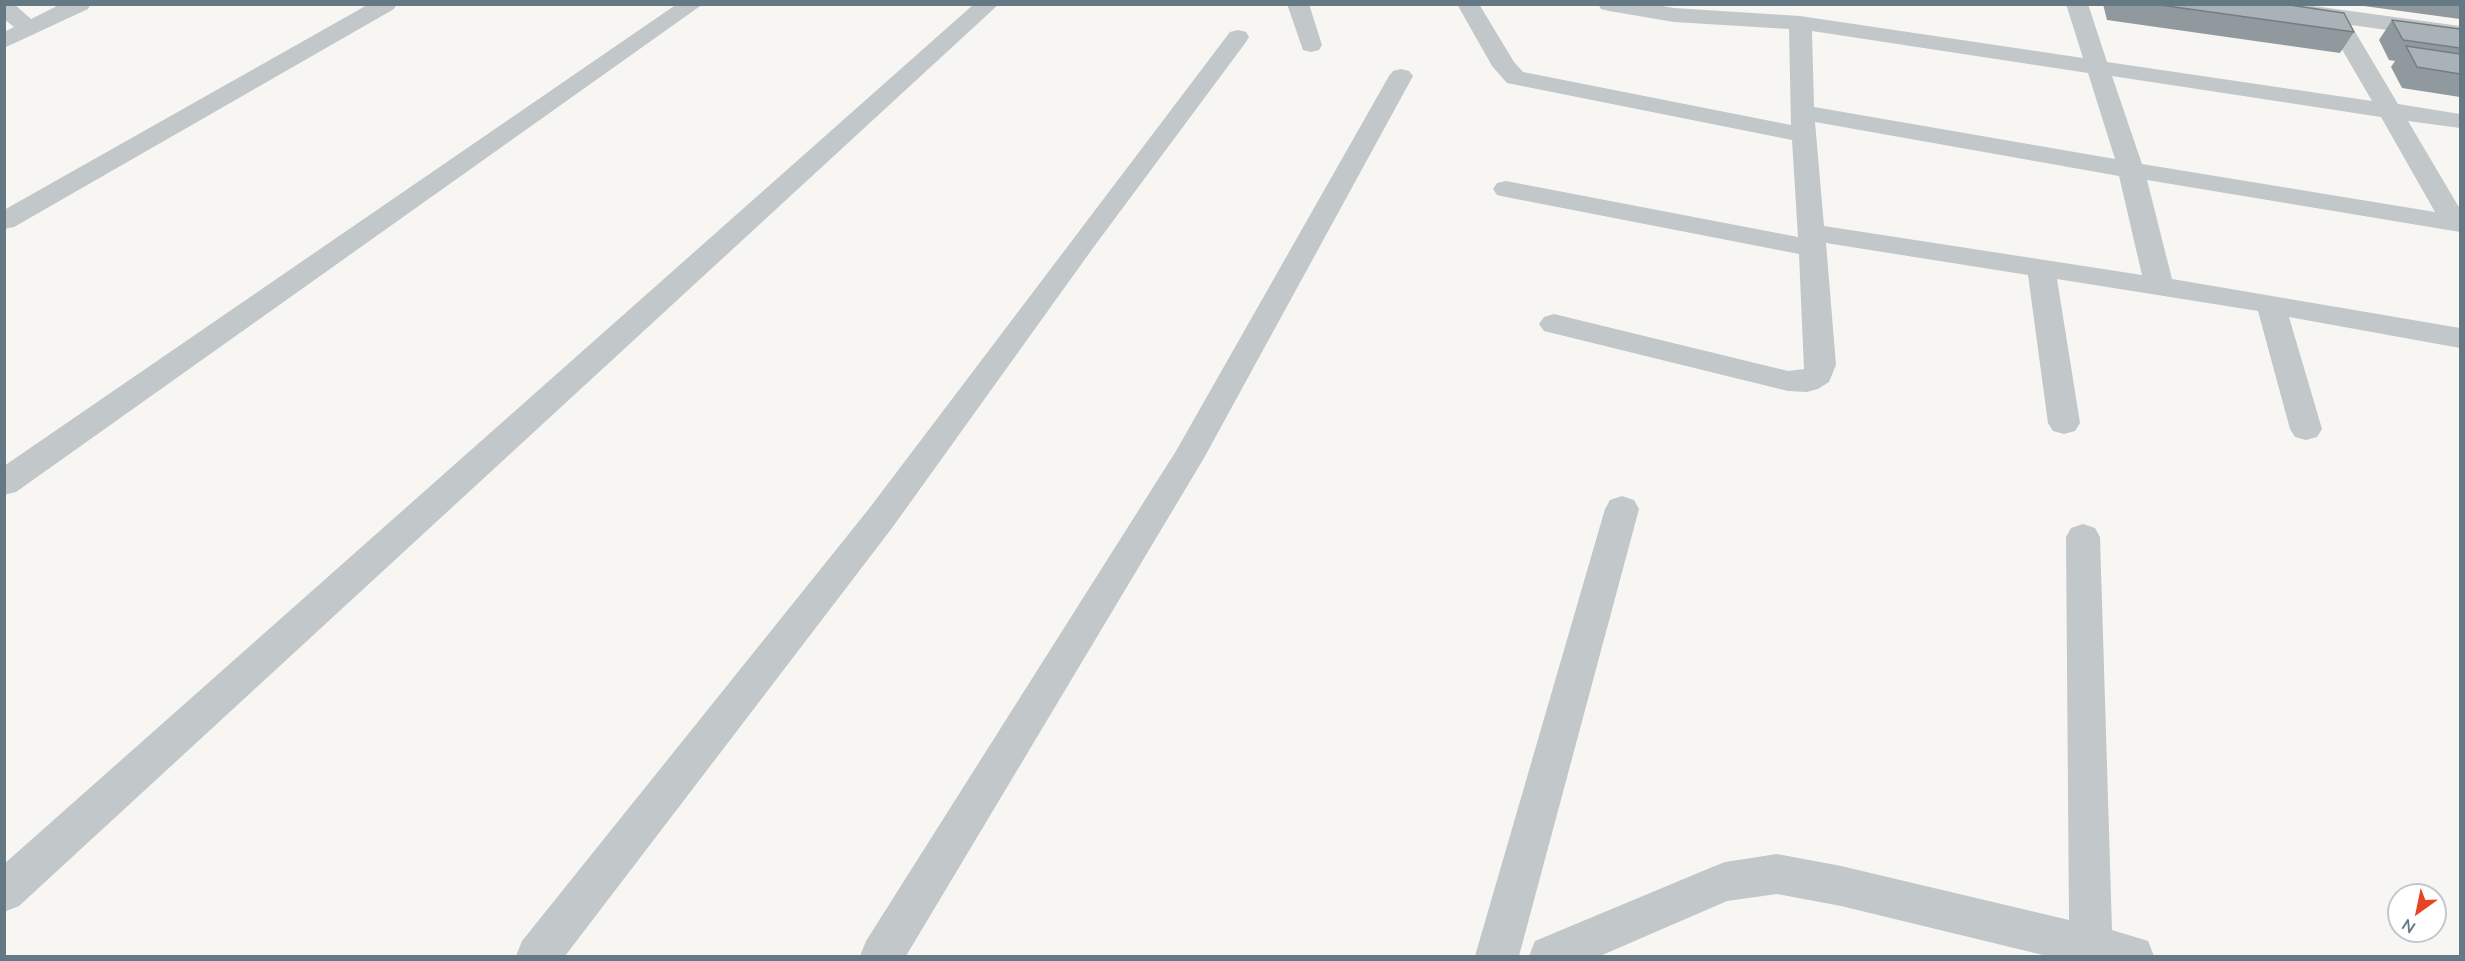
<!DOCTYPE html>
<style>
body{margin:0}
#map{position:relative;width:2465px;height:961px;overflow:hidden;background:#f7f6f3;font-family:Mulish,sans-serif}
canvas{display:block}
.frame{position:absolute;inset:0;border:6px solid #657985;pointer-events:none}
.north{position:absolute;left:2387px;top:883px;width:60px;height:60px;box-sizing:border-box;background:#fff;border:2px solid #c1c9ce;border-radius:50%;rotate:213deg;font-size:16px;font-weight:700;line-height:24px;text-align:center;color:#657985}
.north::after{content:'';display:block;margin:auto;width:21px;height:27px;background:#e74423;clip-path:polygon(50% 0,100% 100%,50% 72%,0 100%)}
</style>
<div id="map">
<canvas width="2465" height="961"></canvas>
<div class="frame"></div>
<div class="north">N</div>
</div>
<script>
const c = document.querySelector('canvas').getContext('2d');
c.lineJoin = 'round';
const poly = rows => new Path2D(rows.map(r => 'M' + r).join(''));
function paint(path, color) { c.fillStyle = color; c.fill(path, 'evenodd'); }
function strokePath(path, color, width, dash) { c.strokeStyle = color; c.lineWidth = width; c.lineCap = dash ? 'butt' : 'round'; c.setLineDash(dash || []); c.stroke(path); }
paint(poly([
 [4,4,14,4,31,19,61,4,91,4,88,9,4,48,4,32,14,27,4,19,4,4],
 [369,4,397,4,394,9,14,227,4,229,4,210,369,4],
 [677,4,703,4,16,492,4,495,4,466,677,4],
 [974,4,999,4,19,906,4,912,4,864,974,4],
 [1287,4,1309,4,1322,45,1319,50,1311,52,1303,50,1287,4],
 [1457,4,1479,4,1514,62,1523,72,1791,125,1789,29,1674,22,1609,11,1601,9,1598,4,1651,4,1674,8,1800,16,2083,58,2066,4,2088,4,2107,62,2372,101,2326,22,2246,11,2238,9,2235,4,2299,4,2460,26,2460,40,2351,25,2398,104,2460,114,2460,128,2408,121,2460,209,2460,232,2147,180,2172,279,2460,328,2460,348,2289,317,2322,429,2317,437,2306,440,2295,437,2290,429,2258,311,2057,279,2080,423,2075,431,2064,434,2053,431,2048,423,2028,275,1826,243,1836,365,1829,382,1818,389,1807,392,1788,391,1544,331,1539,324,1544,317,1554,314,1788,371,1804,369,1799,254,1506,197,1497,195,1493,189,1497,183,1506,181,1798,237,1792,140,1507,83,1492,66,1457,4],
 [1812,31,2088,73,2115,159,1814,107,1812,31],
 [2112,76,2381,117,2435,212,2142,164,2112,76],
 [1815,122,2119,176,2142,275,1824,226,1815,122],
 [1238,30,1246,32,1249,37,1246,42,1093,248,892,528,565,956,516,956,522,941,868,510,1230,32,1238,30],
 [1401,69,1409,71,1413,76,1204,458,906,956,860,956,866,941,1176,451,1389,76,1393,71,1401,69],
 [1622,496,1634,500,1639,509,1519,956,1475,956,1605,509,1610,500,1622,496],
 [2083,524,2095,528,2100,537,2112,930,2148,941,2154,956,2047,956,1841,906,1777,894,1727,901,1600,956,1529,956,1535,941,1710,868,1725,862,1777,854,1841,866,2069,920,2066,537,2071,528,2083,524]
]), '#c2c7c9');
paint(poly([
 [2103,4,2283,4,2354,32,2340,53,2107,20],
 [2349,4,2460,4,2460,19],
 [2392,20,2460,29,2460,97,2402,88,2391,67,2395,61,2389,60,2379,40]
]), '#90999d');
const building = poly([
 [2153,4,2283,4,2344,13,2354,32,2153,4],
 [2392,20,2460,29,2460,48,2403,40,2392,20],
 [2406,46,2460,54,2460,74,2417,67,2406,46]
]);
paint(building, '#a8b2b7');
strokePath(building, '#767d80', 1.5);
</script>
